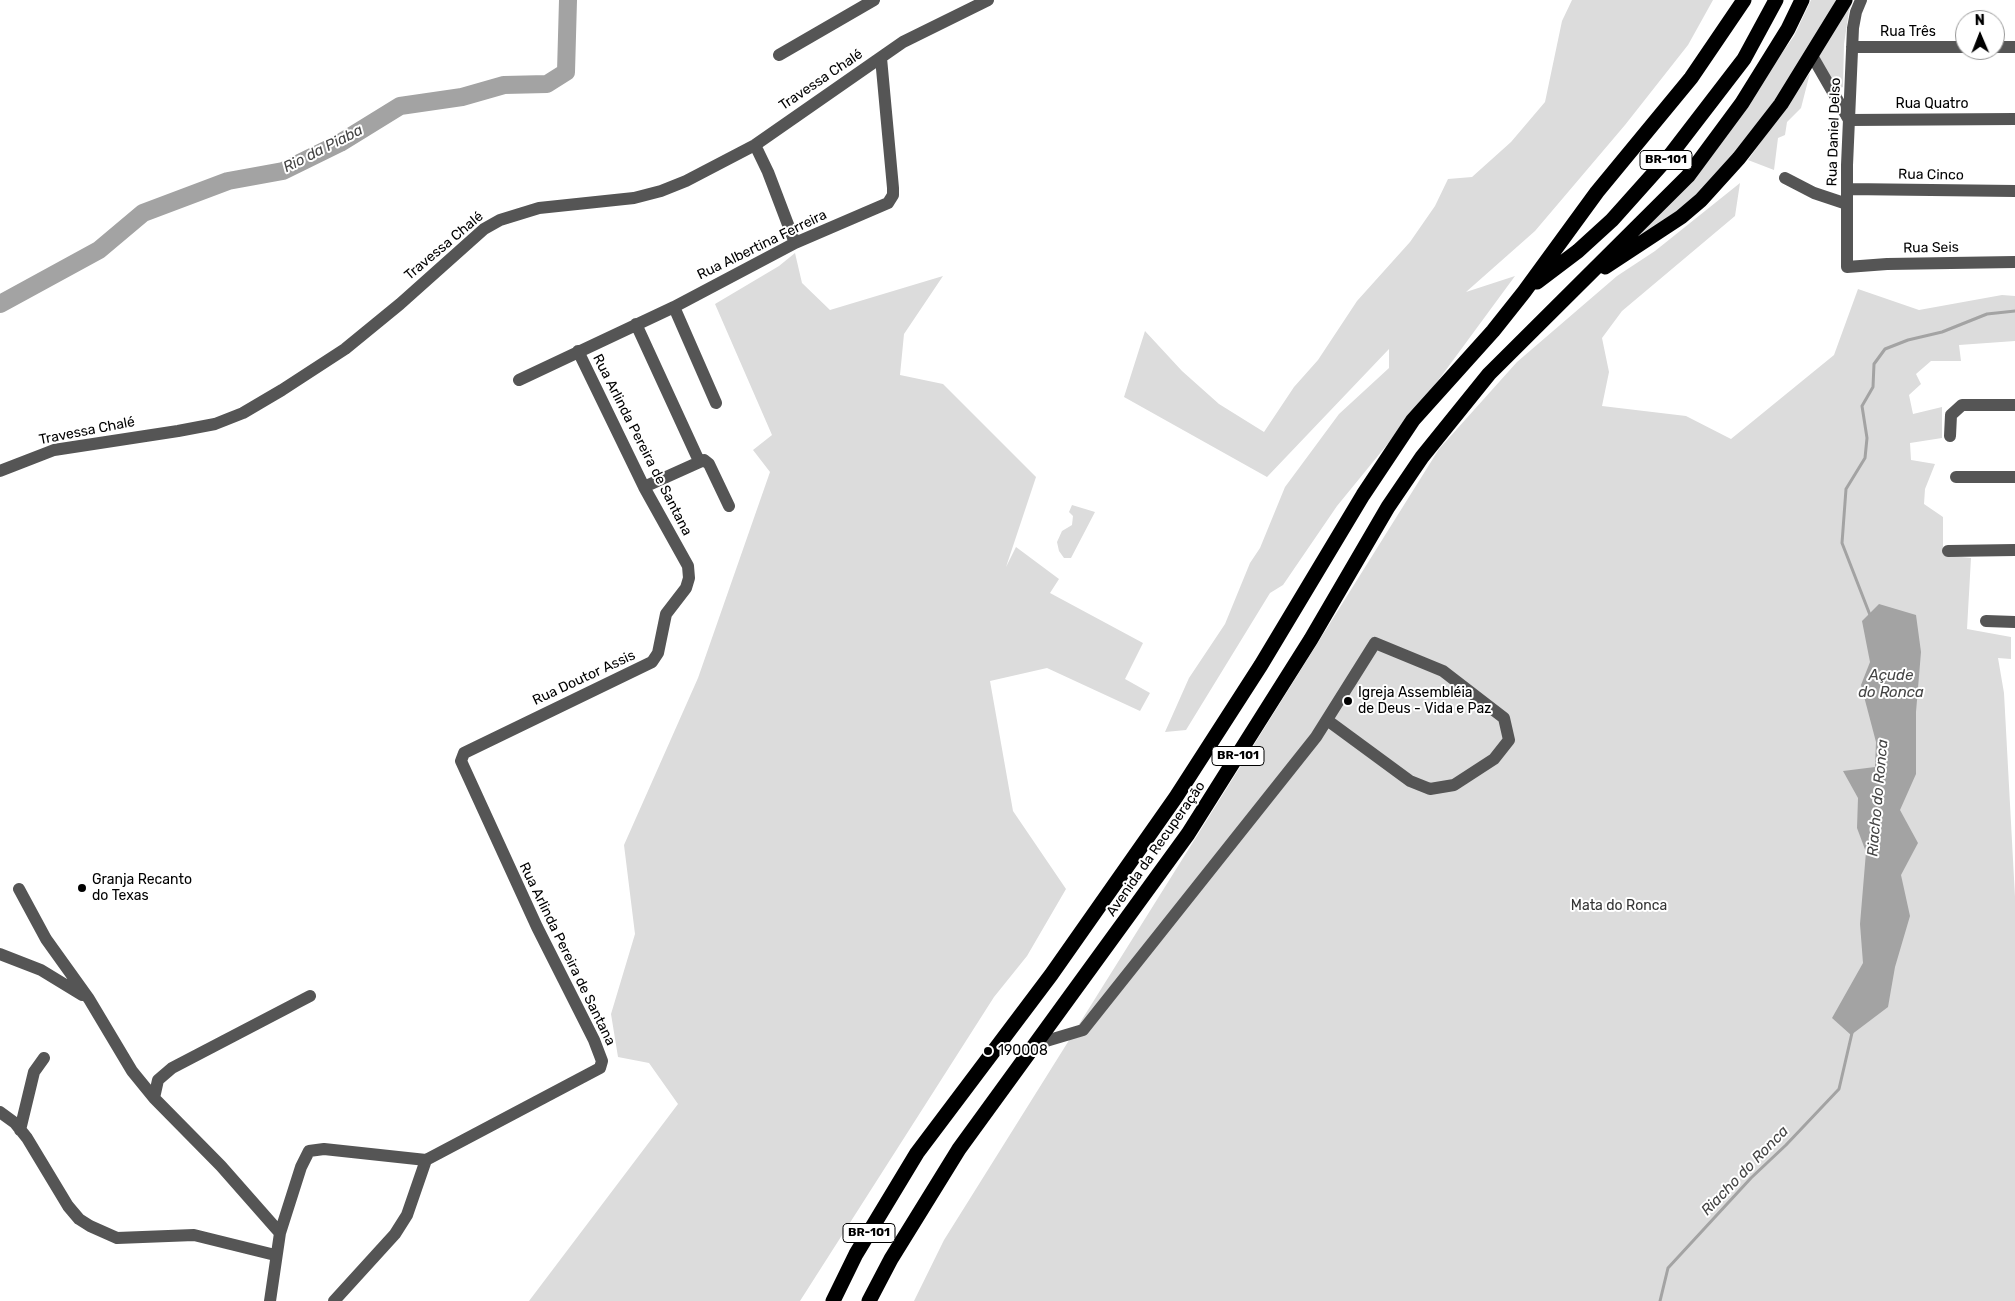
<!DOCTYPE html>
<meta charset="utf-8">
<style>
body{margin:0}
#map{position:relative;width:2015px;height:1301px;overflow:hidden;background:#fff;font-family:Rubik,sans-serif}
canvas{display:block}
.north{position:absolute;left:1955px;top:10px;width:50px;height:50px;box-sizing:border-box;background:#fff;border:1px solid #999;border-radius:50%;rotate:359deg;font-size:14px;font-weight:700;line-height:20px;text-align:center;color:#000}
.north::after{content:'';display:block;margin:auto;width:18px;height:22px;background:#000;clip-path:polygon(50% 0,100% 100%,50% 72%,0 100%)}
</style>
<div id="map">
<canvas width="2015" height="1301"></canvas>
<div class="north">N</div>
</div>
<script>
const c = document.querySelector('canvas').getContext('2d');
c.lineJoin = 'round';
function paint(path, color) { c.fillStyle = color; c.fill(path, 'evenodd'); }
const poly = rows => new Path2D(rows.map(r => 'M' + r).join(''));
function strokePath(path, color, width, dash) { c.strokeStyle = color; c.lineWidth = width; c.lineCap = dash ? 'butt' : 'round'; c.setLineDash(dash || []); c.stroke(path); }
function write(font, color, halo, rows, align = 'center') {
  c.font = font + ' Rubik,sans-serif'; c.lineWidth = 4; c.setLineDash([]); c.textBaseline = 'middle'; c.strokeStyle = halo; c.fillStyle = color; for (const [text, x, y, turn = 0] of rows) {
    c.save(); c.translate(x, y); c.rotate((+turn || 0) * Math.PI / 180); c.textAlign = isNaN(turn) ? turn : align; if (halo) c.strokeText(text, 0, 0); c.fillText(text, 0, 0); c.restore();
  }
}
paint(poly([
 [1572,0,1713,0,1688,45,1625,125,1535,231,1466,292,1515,276,1426,397,1337,506,1283,585,1270,593,1186,730,1165,732,1189,678,1225,624,1250,563,1260,548,1285,487,1339,414,1389,368,1389,349,1267,477,1124,397,1145,331,1182,371,1219,404,1264,432,1294,387,1318,360,1357,301,1410,242,1435,206,1448,179,1472,177,1511,142,1545,102,1562,21],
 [1811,0,1838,0,1802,60,1743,148,1696,200,1625,249,1711,153,1794,36],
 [1846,0,1853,0,1849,11,1844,44,1843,87,1838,89,1816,55],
 [1810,73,1801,108,1787,122,1785,135,1778,138,1774,170,1748,160],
 [1740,183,1735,216,1622,311,1602,338,1609,372,1602,406,1686,416,1731,439,1834,355,1858,289,1919,310,2002,295,2015,296,2015,341,1959,345,1961,361,1931,361,1916,374,1921,384,1909,395,1913,414,1942,407,1942,438,1910,443,1911,460,1935,464,1925,489,1924,504,1943,517,1943,555,1971,558,1967,629,2011,637,2011,659,1998,658,2004,693,2015,897,2015,1301,914,1301,944,1240,1439,449,1517,362,1617,276,1655,251],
 [795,253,802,283,830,310,943,276,904,334,900,375,943,384,1036,477,1006,567,1016,547,1059,579,1050,593,1143,643,1125,679,1150,693,1140,711,1047,668,990,681,1013,811,1066,889,1027,956,994,997,800,1301,529,1301,678,1104,649,1063,618,1057,611,1014,635,934,624,845,698,678,770,472,753,450,772,435,715,304,779,266],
 [1072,505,1095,512,1071,558,1064,558,1059,551,1057,542,1062,531,1072,525,1073,516,1069,512]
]), '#dcdcdc');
paint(poly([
 [1879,604,1916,615,1921,652,1916,712,1916,774,1900,810,1918,843,1901,875,1910,916,1895,967,1888,1007,1851,1035,1832,1018,1863,963,1860,924,1866,852,1857,828,1858,798,1843,771,1875,767,1876,742,1861,685,1870,662,1862,621]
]), '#a3a3a3');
strokePath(poly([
 [1870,615,1842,543,1846,489,1865,458,1867,438,1862,406,1873,387,1874,364,1885,349,1908,340,1942,332,1987,314,2015,311],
 [1660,1301,1668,1268,1751,1178,1786,1145,1839,1089,1852,1033]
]), '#a3a3a3', 3);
strokePath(poly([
 [0,304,99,250,143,213,228,181,283,171,340,143,400,106,462,97,504,85,547,84,566,72,568,0]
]), '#a3a3a3', 18);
strokePath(poly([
 [1861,0,1856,12,1853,28,1847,165,1847,267,1887,264,2015,262],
 [1852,47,1965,47],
 [1995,47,2015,47],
 [1811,54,1849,120,2015,119],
 [779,55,874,0],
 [755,145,768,172,795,243],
 [1785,178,1814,193,1847,204],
 [1847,189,2015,191],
 [674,307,716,403],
 [636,324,699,461],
 [519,380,674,307,795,243,888,203,893,195,893,188,881,58],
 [1950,436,1951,415,1962,405,2015,405],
 [0,471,54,450,178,431,215,424,243,413,282,390,345,349,400,304,484,229,500,220,539,208,634,198,661,191,686,181,755,145,903,42,988,0],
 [1956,477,2015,477],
 [644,487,704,460,709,464,729,506],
 [1948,551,2015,550],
 [1986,621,2015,622],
 [19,889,46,939,89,999,132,1071,154,1098,221,1166,280,1233],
 [0,954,41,970,82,995],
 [1036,1044,1083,1030,1316,737,1375,643,1443,671,1504,718,1509,740,1494,759,1454,785,1430,789,1410,781,1327,720],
 [154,1098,158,1080,172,1068,310,996],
 [0,1112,15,1123,27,1138,68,1206,79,1219,90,1226,117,1238,194,1235,275,1255],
 [20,1130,34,1072,44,1058],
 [270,1301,280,1233,301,1167,309,1151,324,1149,426,1160,600,1068,602,1061,594,1040,537,927,461,761,464,753,652,662,658,653,666,614,686,588,689,578,688,566,644,487,578,351],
 [334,1301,395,1234,407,1215,426,1160]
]), '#555', 12);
strokePath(poly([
 [1605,267,1681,217,1701,200,1739,158,1781,104,1845,0],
 [1537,282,1578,251,1612,220,1671,154,1744,59,1776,0],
 [833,1301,856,1254,917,1153,1051,975,1176,797,1261,665,1363,495,1413,420,1493,331,1524,292,1597,192,1691,78,1744,0],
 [869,1301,891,1259,959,1149,1188,834,1311,639,1388,507,1422,457,1489,374,1688,176,1742,103,1788,29,1802,0]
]), '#000', 15);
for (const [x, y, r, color] of [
 [1348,701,5,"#000"],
 [82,888,5,"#000"],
 [988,1051,5,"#000"]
]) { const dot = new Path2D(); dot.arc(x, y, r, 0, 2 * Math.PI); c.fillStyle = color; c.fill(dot); strokePath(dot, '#fff', 2); }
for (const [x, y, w] of [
 [1666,160,52],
 [1238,756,52],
 [869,1233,52]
]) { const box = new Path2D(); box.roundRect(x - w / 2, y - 9.5, w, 19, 4); c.fillStyle = '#fff'; c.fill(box); strokePath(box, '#000', 1); }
write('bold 12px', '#000', null, [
 ["BR-101",1666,160],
 ["BR-101",1238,756],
 ["BR-101",869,1233]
]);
write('14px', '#000', '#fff', [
 ["Rua Três",1908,32],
 ["Travessa Chalé",821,80,-34],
 ["Rua Quatro",1932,104],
 ["Rua Daniel Delso",1834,132,-88],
 ["Rua Cinco",1931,175,1],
 ["Rua Albertina Ferreira",762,245,-26],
 ["Travessa Chalé",444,246,-40],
 ["Rua Seis",1931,248,-1],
 ["Travessa Chalé",87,431,-11],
 ["Rua Arlinda Pereira de Santana",642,445,63],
 ["Rua Doutor Assis",584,678,-25],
 ["Avenida da Recuperação",1156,849,-55],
 ["Rua Arlinda Pereira de Santana",567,954,64]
]);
write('14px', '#000', '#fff', [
 ["Igreja Assembléia",1358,693],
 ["de Deus - Vida e Paz",1358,709],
 ["Granja Recanto",92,880],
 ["do Texas",92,896],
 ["190008",998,1051]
], 'left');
write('14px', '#333', '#fff', [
 ["Mata do Ronca",1619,906]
]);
write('italic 15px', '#444', '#fff', [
 ["Rio da Piaba",323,149,-27],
 ["Açude",1891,676],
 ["do Ronca",1891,693],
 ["Riacho do Ronca",1878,798,-85],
 ["Riacho do Ronca",1745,1171,-46]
]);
</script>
